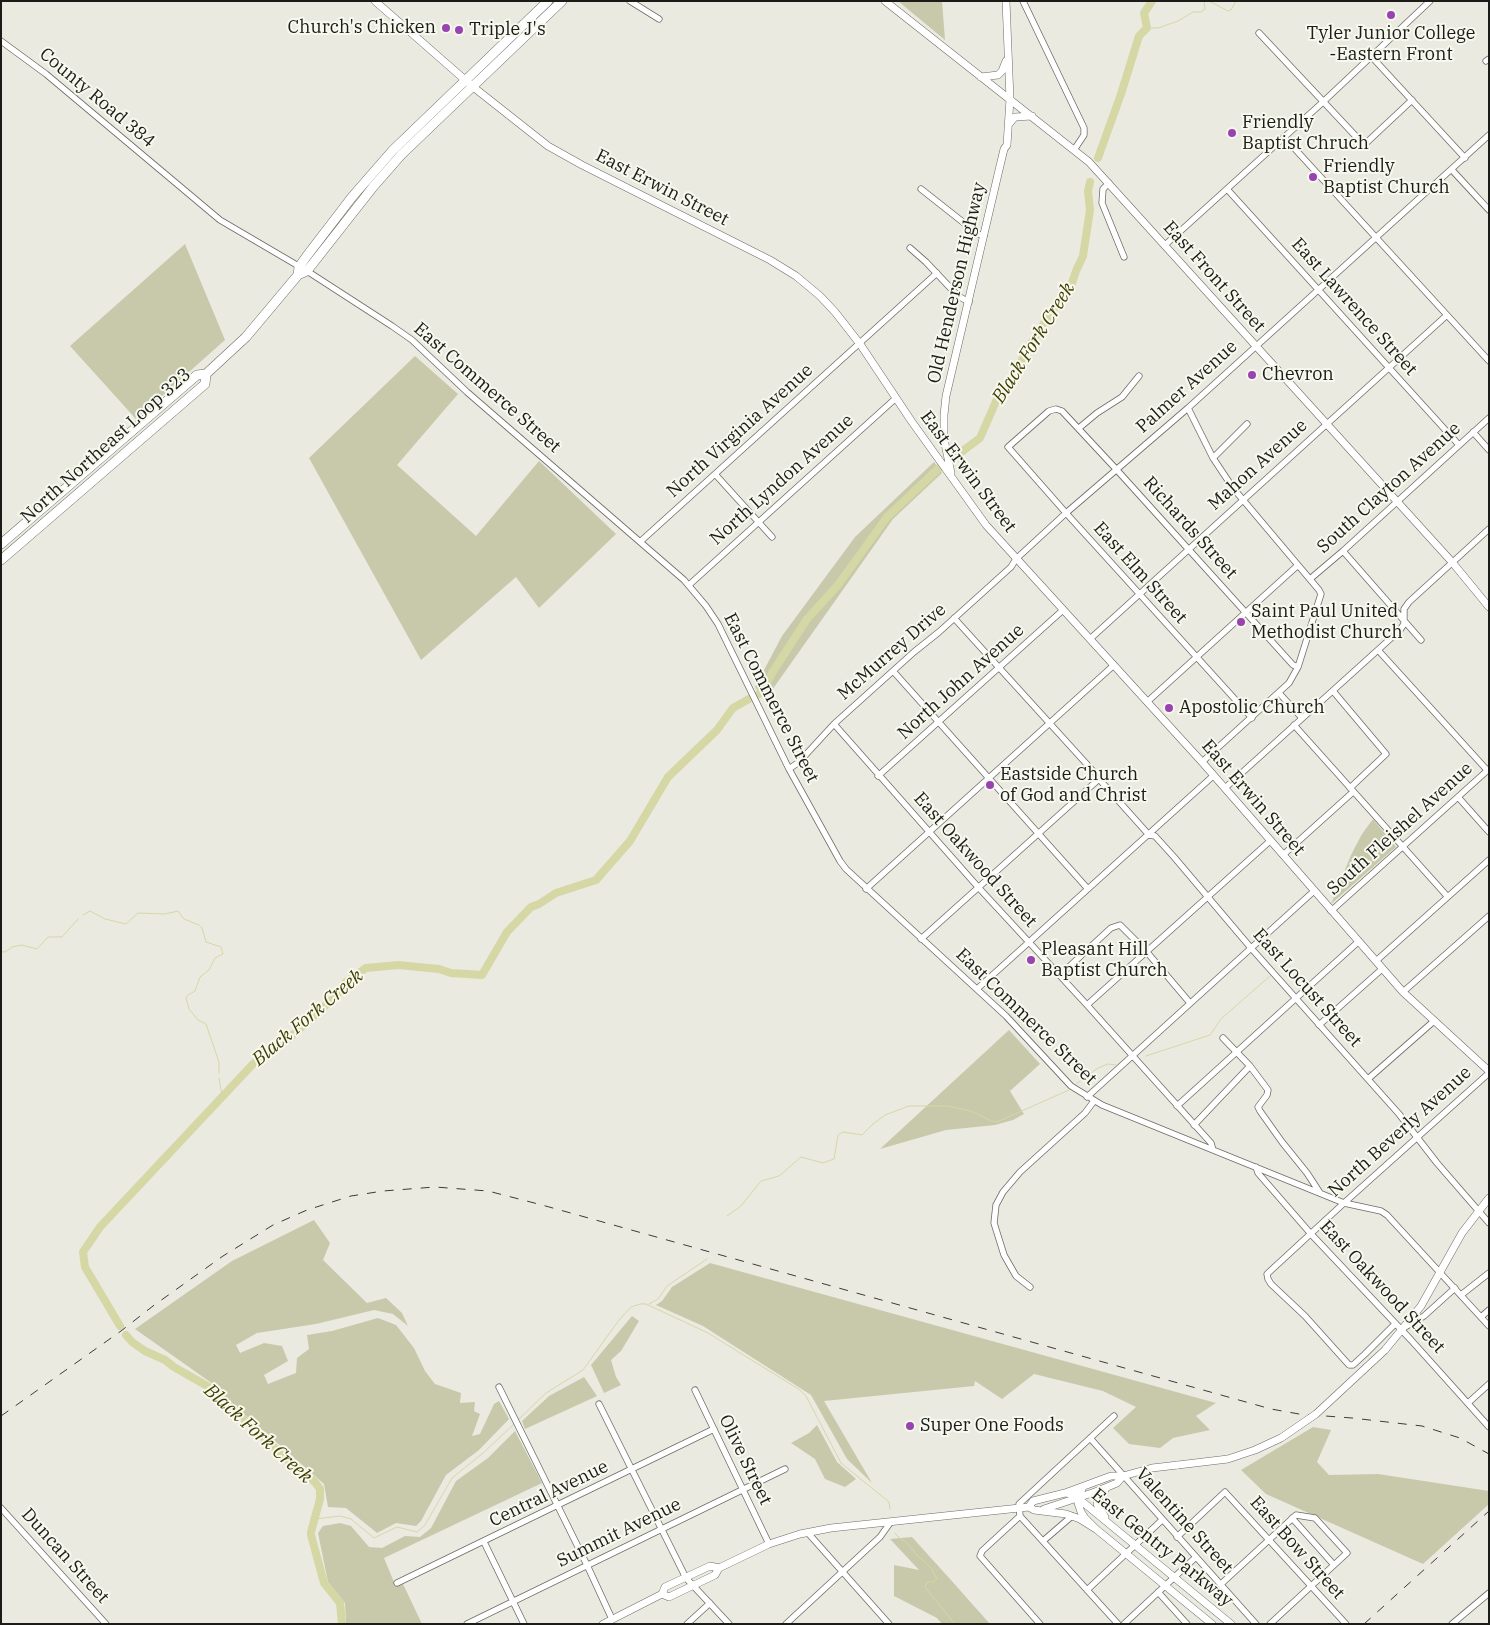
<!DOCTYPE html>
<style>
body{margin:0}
#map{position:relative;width:1490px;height:1625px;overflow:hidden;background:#eaeae1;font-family:"IBM Plex Serif",serif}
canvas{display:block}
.frame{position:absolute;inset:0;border:2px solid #1b1b18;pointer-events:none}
</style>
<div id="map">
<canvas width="1490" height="1625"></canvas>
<div class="frame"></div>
</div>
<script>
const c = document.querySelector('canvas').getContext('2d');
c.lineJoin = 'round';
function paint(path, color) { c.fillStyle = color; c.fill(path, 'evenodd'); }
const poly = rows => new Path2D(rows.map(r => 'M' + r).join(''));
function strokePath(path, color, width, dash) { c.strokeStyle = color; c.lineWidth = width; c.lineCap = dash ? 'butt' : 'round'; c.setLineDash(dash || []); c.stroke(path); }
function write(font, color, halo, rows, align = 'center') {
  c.font = font + ' "IBM Plex Serif",serif'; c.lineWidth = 4; c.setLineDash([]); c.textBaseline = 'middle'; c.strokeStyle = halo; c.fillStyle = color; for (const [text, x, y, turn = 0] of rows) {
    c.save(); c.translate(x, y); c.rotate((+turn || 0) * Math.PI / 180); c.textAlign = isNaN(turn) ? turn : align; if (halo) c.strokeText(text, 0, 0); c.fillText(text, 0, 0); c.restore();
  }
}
paint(poly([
 [898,1,942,1,945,40],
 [185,244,225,340,136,419,70,346],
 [415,356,458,394,397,465,476,536,539,461,616,534,539,608,516,577,421,660,309,458],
 [934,462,942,473,893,519,765,700,755,687,782,636,855,537],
 [1373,819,1396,847,1331,904,1351,855,1362,834],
 [1009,1030,1040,1064,1010,1091,1024,1114,1013,1120,995,1125,946,1130,880,1149],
 [314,1220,330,1243,323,1260,367,1303,386,1298,402,1313,408,1326,393,1314,374,1310,316,1324,257,1333,236,1345,240,1353,264,1343,282,1346,288,1361,264,1375,268,1384,296,1373,297,1358,309,1349,307,1335,332,1331,378,1318,396,1325,414,1348,425,1371,435,1384,461,1393,460,1403,475,1402,474,1411,480,1414,472,1436,480,1434,494,1404,499,1401,509,1419,479,1450,446,1475,421,1521,416,1526,396,1523,377,1533,346,1508,328,1507,324,1484,235,1406,213,1384,135,1329,232,1261],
 [710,1263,1216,1403,1196,1416,1210,1430,1173,1438,1160,1448,1129,1444,1113,1428,1136,1407,1103,1391,1034,1374,1002,1399,975,1381,974,1386,824,1401,872,1483,847,1459,811,1395,703,1326,656,1305,662,1301,672,1287],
 [632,1316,639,1321,621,1351,611,1360,616,1377,621,1385,604,1393,591,1365],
 [584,1377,597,1396,525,1429,522,1421,549,1396],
 [817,1425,837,1462,856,1479,845,1487,825,1479,815,1459,791,1443,809,1433],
 [1313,1427,1331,1430,1317,1462,1329,1475,1378,1474,1489,1491,1489,1504,1423,1564,1266,1494,1241,1470],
 [515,1431,542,1483,384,1558,396,1587,403,1584,422,1624,346,1624,345,1603,328,1582,318,1533,323,1526,340,1523,351,1526,369,1547,382,1548,405,1536,420,1537,431,1528,456,1481,488,1458],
 [912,1537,950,1579,990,1624,942,1624,937,1618,894,1596,894,1565,919,1570,890,1539]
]), '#c8c9ab');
strokePath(poly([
 [1209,1,1228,11,1231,10,1236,1],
 [1147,28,1158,28,1178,21,1193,12,1201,12,1205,9,1204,1],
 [83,915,90,911,105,919,126,924,138,913,165,914,178,911,184,919,199,925,202,928,206,942,221,947,223,954,215,958,209,970,200,977,195,991,188,995,186,998,189,1009,198,1020,206,1024,219,1062,219,1073],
 [1,952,5,952,12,947,22,945,37,949,48,937,62,937,78,919],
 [1146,1056,1210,1035,1221,1019,1270,976],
 [219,1078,222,1095],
 [1076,1084,1098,1068,1108,1064,1116,1065],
 [727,1216,741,1206,761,1181,779,1176,801,1157,823,1163,834,1159,838,1135,843,1132,862,1135,873,1124,885,1115,909,1106,948,1106,971,1111,991,1121,997,1122,1069,1090],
 [649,1304,658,1299,667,1286,707,1259],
 [518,1420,546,1393,583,1370,619,1320,631,1307,640,1304,646,1304,708,1333,800,1390,806,1396,841,1463,889,1502,890,1509],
 [315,1519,340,1516,351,1519,374,1538,397,1527,417,1532,425,1525,452,1478,483,1453,515,1423],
 [895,1533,897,1536,908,1544,916,1554,931,1568,937,1579,933,1582,927,1582,925,1587,955,1624]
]), '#d5d7a5', 1);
strokePath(poly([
 [1098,158,1121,94,1139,36,1147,28,1144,13,1152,1],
 [952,459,980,438,997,399,1009,384,1031,343,1055,307,1068,295,1076,271,1083,256,1090,210,1088,191,1090,182],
 [759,694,763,691,772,673,807,619,838,585,887,517,939,468],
 [120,1326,85,1267,83,1252,100,1227,253,1064,287,1040,335,997,346,982,366,968,398,965,439,969,451,973,482,975,507,932,531,907,539,904,556,893,596,880,630,841,668,777,717,730,733,708,749,699],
 [126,1335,132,1342,145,1351,165,1360,174,1367,209,1387,292,1464,315,1482,320,1489,320,1499,311,1532,311,1535,324,1583,340,1603,342,1624]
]), '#d5d7a5', 8);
const minor = poly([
 [630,1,659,19],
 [1023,1,1084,128,1084,135,1074,150],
 [1259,33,1364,145,1412,100],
 [1,41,46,74,220,220,307,271,392,326,412,340,467,392,684,580,706,606,718,624,789,769,840,861,846,869,1006,1016,1071,1086,1102,1105,1213,1150,1344,1203,1381,1211,1387,1215,1489,1326],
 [1371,56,1465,158],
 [1486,61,1489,59],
 [1284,137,1489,361],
 [1452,170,1489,210],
 [1109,183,1103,189,1102,203,1124,257],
 [921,189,978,234,984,236],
 [1227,189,1459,445],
 [1165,245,1323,102,1430,1],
 [910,248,926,262,958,296,969,302],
 [1188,408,1213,458,1233,488,1319,590,1321,594,1298,667,1289,683,1202,762],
 [1079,428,1097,413,1122,397,1139,376],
 [1473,432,1489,450],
 [1213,458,1247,424],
 [715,474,772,537],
 [641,541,937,273],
 [1343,551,1421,640],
 [1310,579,1343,551,1489,418],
 [689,585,896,398],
 [954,618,1093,771],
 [1090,639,1447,315],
 [1378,650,1487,770],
 [893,671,1088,889],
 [1333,691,1386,754,1350,788],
 [1279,693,1302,718],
 [1147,702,1297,566],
 [1252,718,1066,513,1008,447,1049,411,1056,409,1062,411,1116,469,1293,665,1298,667],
 [834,724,978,887,1087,1005,1211,1143,1213,1150],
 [1294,725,1447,896],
 [789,769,799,762,834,724,914,652,939,632,1011,567,1016,559,1066,513,1188,408,1489,135],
 [878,776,1063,610],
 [1225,788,1400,630,1404,624,1404,609,1409,602,1489,529],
 [1458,797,1489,832],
 [1283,855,1353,792],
 [866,889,1114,665],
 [1331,911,1489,769],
 [921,939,1099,779,1149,835,1155,836,1174,857,1251,948,1399,1114,1437,1163,1489,1223],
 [1376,961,1489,860],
 [1060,975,1111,928,1120,925,1146,951,1190,1003],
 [977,989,1213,776],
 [1403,992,1489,916],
 [1087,1005,1270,841],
 [1319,1025,1382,969],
 [1223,1038,1250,1066,1268,1090,1267,1095,1258,1107,1260,1111,1282,1142,1307,1173,1320,1193],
 [1368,1079,1434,1021],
 [1087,1097,1314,891],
 [1177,1106,1358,942],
 [1194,1125,1250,1066],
 [1256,1167,1258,1173,1311,1234,1411,1340,1489,1427],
 [1030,1287,1016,1276,1004,1255,994,1223,996,1205,1003,1192,1020,1172,1085,1113,1094,1101],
 [1461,1295,1489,1273],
 [1481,1317,1489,1310],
 [1395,1324,1365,1354,1353,1365,1349,1365,1305,1316,1271,1284,1268,1279,1267,1274,1344,1203,1489,1073],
 [1407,1326,1424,1316,1455,1288],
 [499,1387,587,1565,612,1619],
 [695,1390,769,1544],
 [1468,1403,1489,1384],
 [599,1404,686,1578,729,1624],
 [1114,1416,1019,1504,1020,1516,1118,1624],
 [1090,1438,1256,1624],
 [1,1508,106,1624],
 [1020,1516,982,1551,980,1556,1040,1624],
 [1292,1518,1334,1565],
 [808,1533,889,1624],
 [1177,1537,1225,1492,1346,1624],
 [1043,1541,1072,1516],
 [484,1542,524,1624],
 [397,1583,714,1429],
 [1221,1584,1296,1515,1315,1518,1347,1553,1270,1624],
 [1087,1590,1162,1520],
 [1158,1592,1187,1624],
 [467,1624,785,1469],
 [687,1624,710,1603],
 [786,1624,880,1537,890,1523],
 [1124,1624,1196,1557],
 [1452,1624,1489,1593]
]);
const major = poly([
 [375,1,472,86,548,146,582,165,770,260,796,276,820,296,835,312,860,344,912,422,986,525,1202,762,1403,992,1489,1071],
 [885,1,1089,162,1452,562,1489,607],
 [981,77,998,75,1002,71,1006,61],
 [1009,124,1015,117,1032,116],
 [951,473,944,439,944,415,946,396,999,170,1004,149,1007,145,1010,99,1006,1],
 [1385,1350,1421,1306,1462,1233,1489,1198],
 [1083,1487,1079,1495,1078,1503,1081,1512,1085,1518,1096,1529,1212,1624],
 [1105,1490,1100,1494,1097,1504,1105,1517],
 [1065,1493,1072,1494,1079,1499,1231,1624],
 [1029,1507,1033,1501,1065,1493,1111,1476,1123,1476,1152,1468,1178,1465],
 [1044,1509,1095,1492,1117,1483,1123,1476],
 [662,1594,669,1597,694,1585,715,1575,719,1568,769,1544,800,1534,831,1528,1029,1507,1034,1510,1066,1514,1080,1519,1096,1529],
 [603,1624,662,1594,665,1587,710,1566,719,1568]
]);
const highway = poly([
 [298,275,299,267,306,257,352,197,393,150,548,1],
 [1,544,197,375,206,374,246,337,298,275,307,271,373,187,401,155,562,1],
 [1,560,205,384,206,374]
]);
strokePath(minor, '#6b6c64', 7);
strokePath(major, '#6b6c64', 8);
strokePath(highway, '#6b6c64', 10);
strokePath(minor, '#fff', 5.5);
strokePath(major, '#fff', 7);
strokePath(highway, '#fff', 9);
strokePath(poly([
 [1,1416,121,1331,153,1306,223,1256,273,1225,307,1210,351,1196,383,1191,435,1187,488,1191,542,1205,1271,1409,1299,1414,1352,1418,1422,1426,1460,1438,1489,1454],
 [1364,1624,1489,1511]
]), '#3b3b37', 1, [9, 9]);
const majorBridge = poly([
 [1178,1465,1228,1459,1255,1450,1281,1438,1316,1414,1385,1350]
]);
strokePath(majorBridge, '#6b6c64', 8, []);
strokePath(majorBridge, '#fff', 7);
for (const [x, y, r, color] of [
 [1391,15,5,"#9943b0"],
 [446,28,5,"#9943b0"],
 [459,30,5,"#9943b0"],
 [1232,133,5,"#9943b0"],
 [1313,177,5,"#9943b0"],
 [1252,375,5,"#9943b0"],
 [1241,622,5,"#9943b0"],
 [1169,708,5,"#9943b0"],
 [990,785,5,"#9943b0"],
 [1031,960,5,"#9943b0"],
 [910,1426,5,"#9943b0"]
]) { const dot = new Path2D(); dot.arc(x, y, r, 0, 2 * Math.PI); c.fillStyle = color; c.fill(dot); strokePath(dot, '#f7f8ee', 2); }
write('18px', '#1b1b18', '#f7f8ee', [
 ["Church's Chicken",436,28,"right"],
 ["Triple J's",469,30],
 ["Tyler Junior College",1391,34,"center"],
 ["-Eastern Front",1391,55,"center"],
 ["Friendly",1242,123],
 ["Baptist Chruch",1242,144],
 ["Friendly",1323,167],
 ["Baptist Church",1323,188],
 ["Chevron",1262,375],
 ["Saint Paul United",1251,612],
 ["Methodist Church",1251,633],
 ["Apostolic Church",1179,708],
 ["Eastside Church",1000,775],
 ["of God and Christ",1000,796],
 ["Pleasant Hill",1041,950],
 ["Baptist Church",1041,971],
 ["Super One Foods",920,1426]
], 'left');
write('18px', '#1b1b18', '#f7f8ee', [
 ["County Road 384",97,98,40],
 ["East Erwin Street",662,188,27],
 ["East Front Street",1214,277,48],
 ["Old Henderson Highway",957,283,-77],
 ["East Lawrence Street",1354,307,48],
 ["Palmer Avenue",1187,387,-42],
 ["East Commerce Street",487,388,41],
 ["North Virginia Avenue",740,431,-42],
 ["North Northeast Loop 323",106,446,-42],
 ["Mahon Avenue",1258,465,-42],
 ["East Erwin Street",968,472,53],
 ["North Lyndon Avenue",782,480,-42],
 ["South Clayton Avenue",1389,488,-42],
 ["Richards Street",1190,528,48],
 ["East Elm Street",1140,573,48],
 ["McMurrey Drive",892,652,-41],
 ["North John Avenue",961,682,-42],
 ["East Commerce Street",771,698,63],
 ["East Erwin Street",1253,798,49],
 ["South Fleishel Avenue",1400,829,-42],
 ["East Oakwood Street",975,860,48],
 ["East Locust Street",1307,988,48],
 ["East Commerce Street",1026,1017,44],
 ["North Beverly Avenue",1400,1132,-42],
 ["East Oakwood Street",1382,1287,47],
 ["Olive Street",745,1460,64],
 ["Central Avenue",549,1494,-26],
 ["Valentine Street",1184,1521,48],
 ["Summit Avenue",619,1533,-26],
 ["East Gentry Parkway",1162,1548,39],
 ["East Bow Street",1297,1548,48],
 ["Duncan Street",65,1556,48]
]);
write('italic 19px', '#403f01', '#f7f8ee', [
 ["Black Fork Creek",1034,343,-58],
 ["Black Fork Creek",308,1018,-40],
 ["Black Fork Creek",258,1434,42]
]);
</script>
